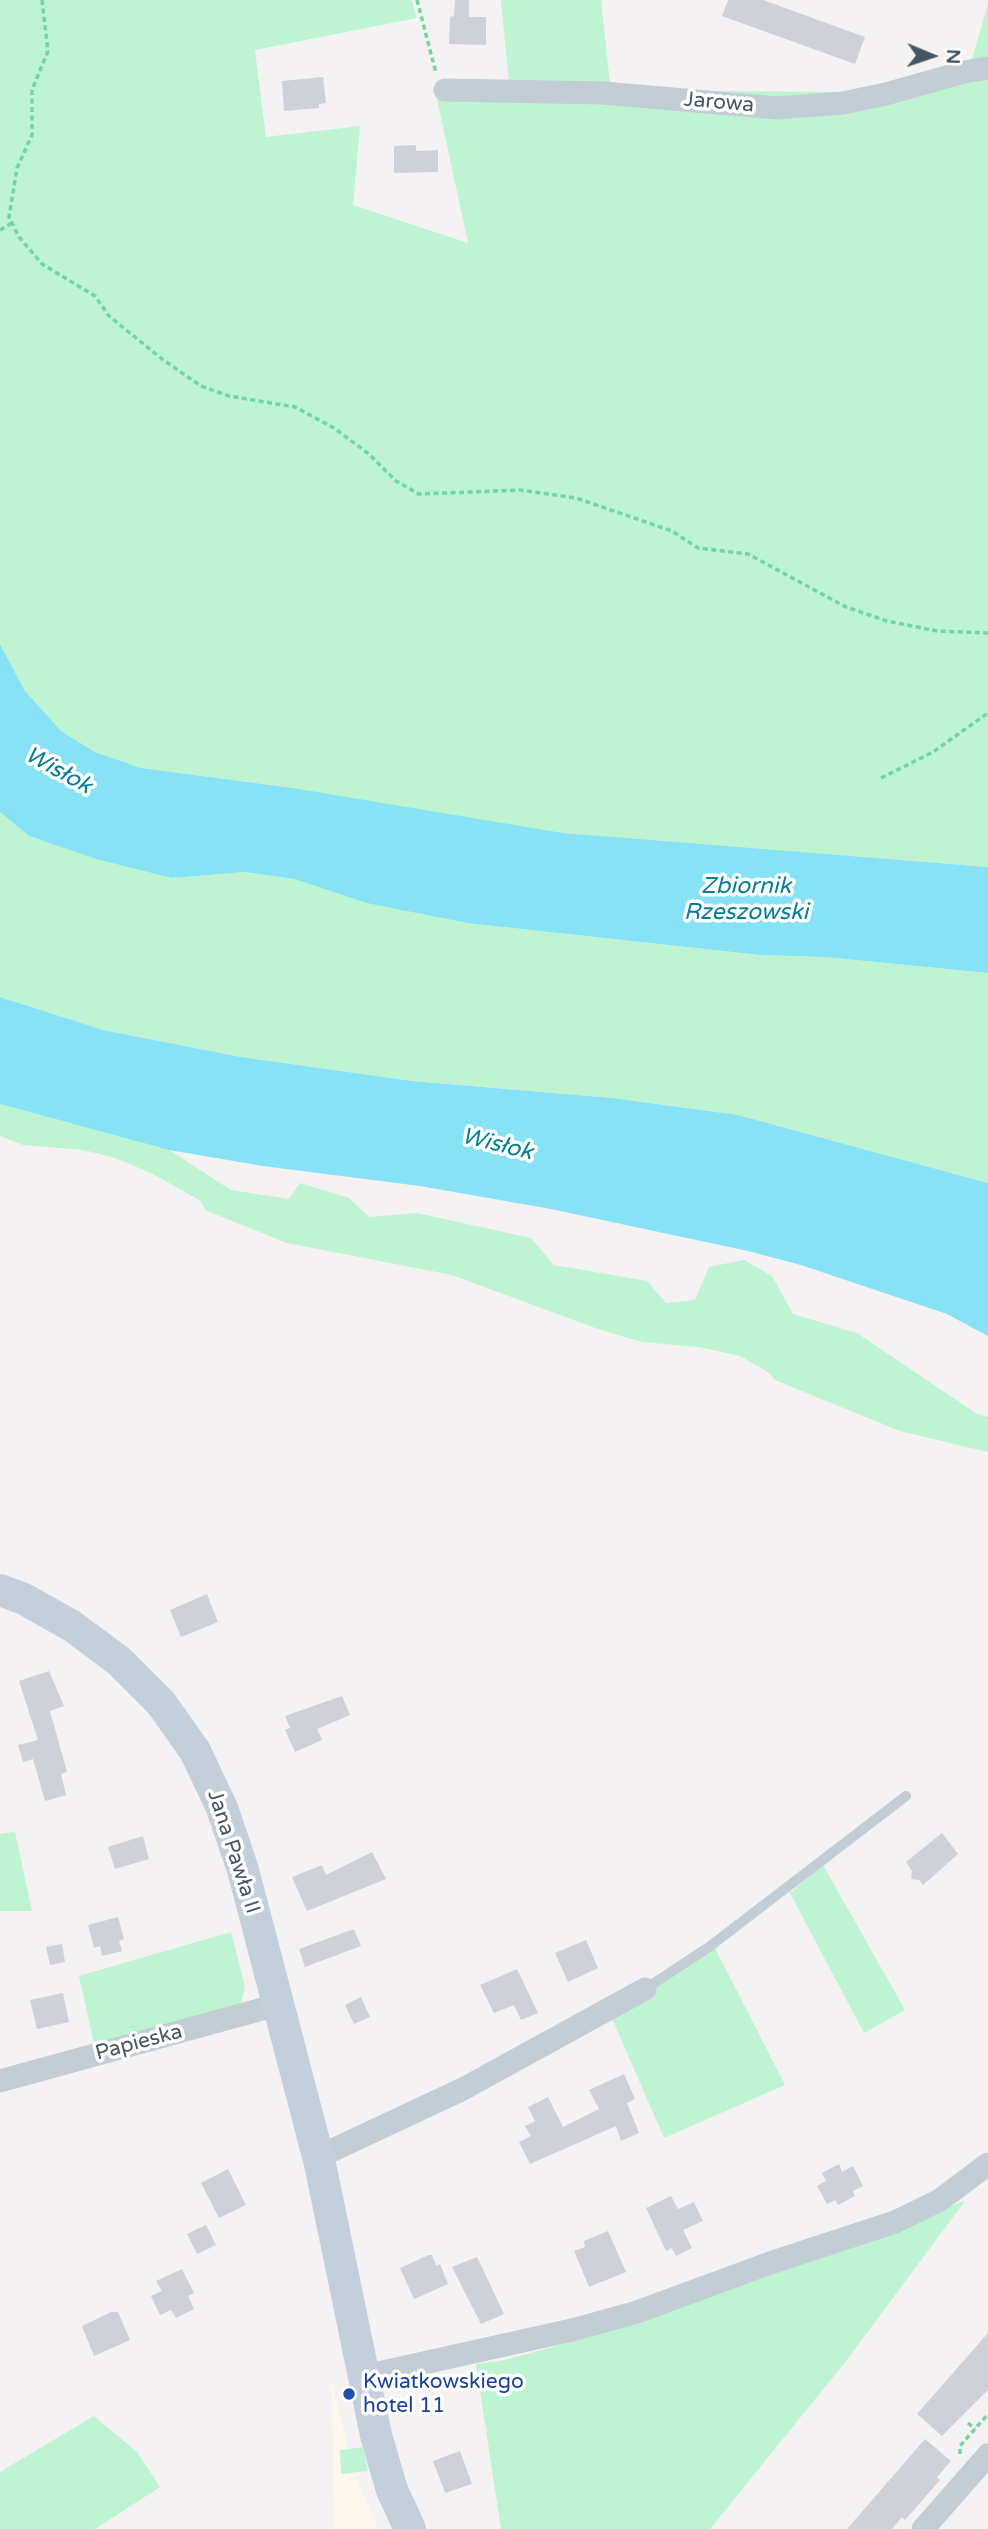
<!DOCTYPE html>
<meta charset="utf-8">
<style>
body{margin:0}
#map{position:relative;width:988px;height:2529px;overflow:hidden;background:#f4f2f2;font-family:"Varela Round",sans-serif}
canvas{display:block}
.north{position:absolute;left:897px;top:21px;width:70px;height:70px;-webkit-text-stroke:5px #fff;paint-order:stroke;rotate:92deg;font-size:19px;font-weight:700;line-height:28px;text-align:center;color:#485662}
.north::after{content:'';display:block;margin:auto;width:24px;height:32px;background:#485662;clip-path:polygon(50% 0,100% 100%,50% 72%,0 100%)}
</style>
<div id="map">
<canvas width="988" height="2529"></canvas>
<div class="north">N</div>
</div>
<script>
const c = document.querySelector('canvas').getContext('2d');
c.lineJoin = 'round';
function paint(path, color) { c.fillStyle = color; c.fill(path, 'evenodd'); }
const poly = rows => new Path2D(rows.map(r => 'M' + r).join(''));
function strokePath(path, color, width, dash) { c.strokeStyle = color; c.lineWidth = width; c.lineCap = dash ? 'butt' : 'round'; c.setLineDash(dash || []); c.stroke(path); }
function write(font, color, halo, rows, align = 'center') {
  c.font = font + ' "Varela Round",sans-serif'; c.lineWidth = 7; c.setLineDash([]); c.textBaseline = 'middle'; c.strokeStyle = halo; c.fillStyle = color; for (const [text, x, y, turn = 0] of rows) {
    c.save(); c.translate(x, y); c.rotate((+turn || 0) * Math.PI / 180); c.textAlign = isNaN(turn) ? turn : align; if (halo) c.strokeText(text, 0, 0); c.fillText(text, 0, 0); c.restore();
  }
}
paint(poly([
 [332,2384,354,2473,378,2529,334,2529]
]), '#fef8ec');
paint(poly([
 [0,0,412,0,417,18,255,50,266,137,360,126,353,205,468,243,437,99,447,96,697,91,849,92,972,59,988,4,988,867,663,842,563,833,449,816,293,788,141,768,95,752,61,731,25,691,0,644],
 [501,0,601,0,610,84,509,84],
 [0,812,29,836,96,859,172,878,245,872,294,879,366,903,467,923,760,955,825,957,988,973,988,1183,738,1115,612,1098,412,1081,241,1057,103,1030,0,997],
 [0,1104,169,1150,231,1190,289,1199,300,1183,349,1198,369,1217,417,1213,531,1238,554,1265,647,1281,666,1303,695,1300,709,1267,744,1260,772,1276,793,1314,857,1333,977,1414,988,1417,988,1452,900,1431,775,1380,768,1372,740,1356,699,1347,642,1342,598,1329,452,1275,287,1243,205,1210,201,1201,151,1173,115,1158,84,1150,23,1145,0,1136],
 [15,1832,32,1911,0,1911,0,1834],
 [823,1865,905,2010,864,2033,790,1893],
 [231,1932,245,1987,240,2007,95,2048,79,1976],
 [715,1948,785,2085,664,2138,611,2016],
 [965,2201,846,2361,710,2529,501,2529,476,2364,505,2360,575,2341],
 [94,2416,137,2452,160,2487,95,2529,0,2529,0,2472],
 [363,2447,368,2471,341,2474,340,2450]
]), '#bef4d1');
paint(poly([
 [0,644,25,691,61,731,95,752,141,768,293,788,563,833,988,867,988,973,825,957,760,955,467,923,366,903,294,879,245,872,172,878,96,859,29,836,0,812],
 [0,997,103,1030,241,1057,412,1081,612,1098,738,1115,988,1183,988,1336,947,1314,801,1265,748,1251,551,1209,420,1186,263,1166,169,1150,0,1104]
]), '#87e2f5');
paint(poly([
 [455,0,469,0,469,17,486,17,486,45,449,44,450,17,454,16],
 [728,0,763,0,865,37,855,64,722,16],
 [323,77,326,103,319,104,319,108,284,111,282,81],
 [416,145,416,151,438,150,438,172,394,173,394,146],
 [207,1594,218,1622,181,1637,170,1610],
 [49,1671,64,1706,50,1711,67,1772,61,1774,66,1795,45,1801,33,1759,23,1762,18,1745,38,1740,19,1681],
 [342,1696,350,1715,317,1729,322,1740,295,1752,285,1730,290,1728,285,1716],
 [942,1833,958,1854,923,1885,919,1880,911,1879,912,1871,906,1862],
 [143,1836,149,1859,115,1869,108,1847],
 [372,1852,386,1879,307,1911,292,1877,322,1865,326,1875],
 [118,1917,124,1939,119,1941,122,1951,102,1956,100,1946,94,1948,88,1925],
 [354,1929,361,1946,305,1967,299,1949],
 [586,1940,598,1968,568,1982,555,1953],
 [62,1944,65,1962,50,1965,46,1947],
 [517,1969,538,2013,521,2020,514,2005,494,2013,480,1985],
 [63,1993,69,2022,37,2029,30,2000],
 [361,1997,370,2017,354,2024,345,2005],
 [624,2074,635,2099,627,2103,639,2133,621,2141,616,2126,530,2164,519,2142,531,2136,525,2126,535,2121,528,2107,548,2097,563,2127,599,2109,589,2090],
 [839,2164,842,2172,853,2166,863,2186,853,2191,855,2196,838,2205,835,2200,827,2204,817,2186,826,2181,822,2173],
 [228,2169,246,2205,219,2218,201,2183],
 [671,2196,678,2209,694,2202,703,2221,683,2230,692,2248,676,2256,672,2248,666,2251,646,2208],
 [206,2225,216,2245,197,2254,187,2234],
 [608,2231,626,2272,589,2287,574,2251,585,2247,584,2241],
 [429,2255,432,2255,436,2266,440,2264,448,2284,414,2299,400,2268],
 [477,2257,504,2314,481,2324,452,2267],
 [182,2269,194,2293,188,2296,194,2309,176,2318,171,2310,160,2315,151,2296,162,2291,156,2281],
 [111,2312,118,2312,130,2340,94,2356,82,2326],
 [988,2333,988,2390,942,2436,917,2414],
 [925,2439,951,2461,937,2477,940,2480,905,2520,902,2517,892,2529,847,2529],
 [460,2451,472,2484,445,2493,433,2461]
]), '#ced1d8');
strokePath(poly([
 [42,0,48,51,32,90,32,135,17,168,9,217,19,237,42,264,95,296,109,316,162,359,201,386,229,396,295,407,334,428,369,454,396,481,419,494,520,490,576,498,672,531,698,548,748,554,846,607,887,621,937,631,988,633],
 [417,0,436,73],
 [0,230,12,223],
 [881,778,933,752,988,713],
 [968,2423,975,2429],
 [960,2454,960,2446,988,2414]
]), '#72d6a1', 3.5, [5, 3.5]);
strokePath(poly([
 [645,1989,709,1947,906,1796]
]), '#c2cdd5', 10);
strokePath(poly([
 [445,90,603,93,777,108,843,103,886,94,964,72,988,68],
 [0,2081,277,2005],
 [318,2157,463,2089,645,1989],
 [365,2376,572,2330,637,2312,770,2263,895,2222,940,2200,988,2164],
 [923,2529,988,2455]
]), '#c2cdd5', 23);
strokePath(poly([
 [0,1590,24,1599,72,1626,119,1661,161,1703,195,1751,222,1808,243,1870,320,2164,376,2435,392,2490,410,2529]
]), '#c3d0dc', 32);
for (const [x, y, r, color] of [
 [349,2394,7,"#1a4fb4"]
]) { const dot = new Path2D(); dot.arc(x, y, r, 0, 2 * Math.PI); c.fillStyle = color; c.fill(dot); strokePath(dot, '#fff', 2.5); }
write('21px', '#485662', '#fff', [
 ["Jarowa",719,103,5],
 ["Jana Pawła II",233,1852,72],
 ["Papieska",139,2043,-15]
]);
write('21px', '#164399', '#fff', [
 ["Kwiatkowskiego",363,2382],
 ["hotel 11",363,2406]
], 'left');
write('italic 23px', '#037f9a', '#fff', [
 ["Wisłok",58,771,29],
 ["Zbiornik",746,887],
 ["Rzeszowski",746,913],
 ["Wisłok",497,1145,14]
]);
</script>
